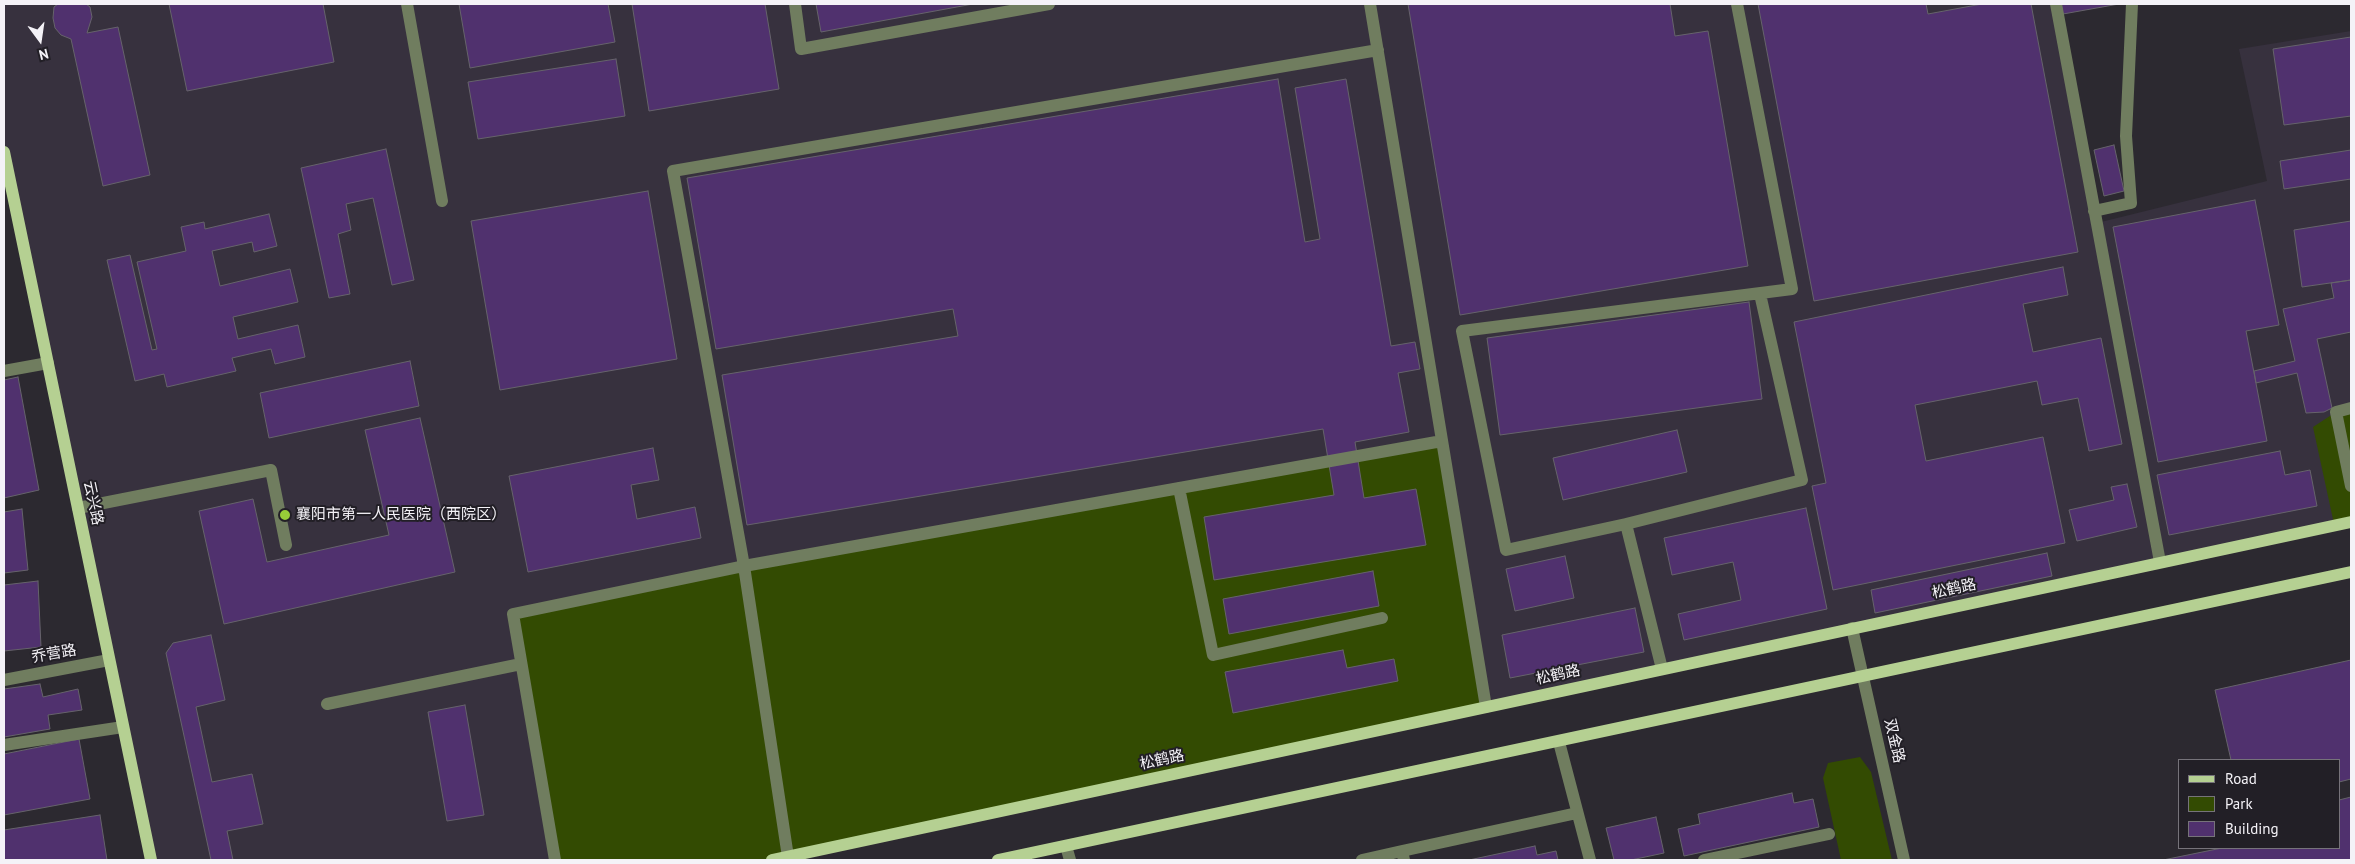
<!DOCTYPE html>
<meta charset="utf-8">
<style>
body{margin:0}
#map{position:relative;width:2355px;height:864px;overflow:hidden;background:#2c2930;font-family:"PT Sans",sans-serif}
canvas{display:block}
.frame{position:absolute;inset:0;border:5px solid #f4f2f7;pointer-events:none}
.legend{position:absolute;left:2178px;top:759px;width:162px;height:90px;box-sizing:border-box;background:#221f26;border:1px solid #76737a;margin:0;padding:6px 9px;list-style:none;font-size:15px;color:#f4f2f7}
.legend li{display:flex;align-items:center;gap:10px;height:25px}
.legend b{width:25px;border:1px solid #76737a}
.north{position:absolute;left:15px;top:15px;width:50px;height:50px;-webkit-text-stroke:4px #221f26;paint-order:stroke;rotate:166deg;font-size:14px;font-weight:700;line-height:20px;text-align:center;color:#f4f2f7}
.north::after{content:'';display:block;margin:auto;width:18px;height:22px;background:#f4f2f7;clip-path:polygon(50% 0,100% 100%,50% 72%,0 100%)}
</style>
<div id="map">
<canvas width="2355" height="864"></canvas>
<div class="frame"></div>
<ul class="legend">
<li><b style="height:6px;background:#b5d092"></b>Road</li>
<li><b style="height:14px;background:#334b02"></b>Park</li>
<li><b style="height:14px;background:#50316e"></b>Building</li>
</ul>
<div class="north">N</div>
</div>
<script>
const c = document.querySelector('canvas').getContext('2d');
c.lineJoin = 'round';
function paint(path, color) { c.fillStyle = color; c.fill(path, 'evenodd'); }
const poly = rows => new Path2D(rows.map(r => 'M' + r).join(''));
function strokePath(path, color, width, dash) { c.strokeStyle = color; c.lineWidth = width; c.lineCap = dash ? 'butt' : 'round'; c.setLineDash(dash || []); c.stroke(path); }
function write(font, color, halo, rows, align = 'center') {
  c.font = font + ' "PT Sans","Noto Sans SC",sans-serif'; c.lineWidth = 4; c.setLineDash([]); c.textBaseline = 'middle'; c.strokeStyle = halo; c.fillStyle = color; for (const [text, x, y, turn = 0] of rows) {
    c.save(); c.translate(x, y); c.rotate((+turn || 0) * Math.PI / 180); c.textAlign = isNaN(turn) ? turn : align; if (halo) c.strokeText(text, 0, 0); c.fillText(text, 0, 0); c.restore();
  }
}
paint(poly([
 [4,4,2056,4,2097,223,2267,181,2239,49,2351,31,2351,522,772,860,151,860,4,152]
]), '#37313e');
paint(poly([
 [2351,408,2351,522,2334,524,2313,427,2336,412],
 [1442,441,1486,707,772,860,555,860,513,614],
 [1860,757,1871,772,1892,860,1841,860,1823,778,1828,763]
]), '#334b02');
const building = poly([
 [58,4,86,4,90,7,92,17,87,33,118,27,150,175,103,186,71,39,61,35,55,28,53,18,54,7,58,4],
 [169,4,323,4,334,62,187,91,169,4],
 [459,4,608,4,615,42,470,68,459,4],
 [632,4,765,4,779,89,649,111,632,4],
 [816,4,973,4,821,32,816,4],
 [1408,4,1670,4,1675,36,1708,31,1748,266,1460,315,1408,4],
 [1758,4,1926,4,1928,14,1982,4,2031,4,2078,252,1814,301,1758,4],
 [2061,4,2119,4,2063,14,2061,4],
 [2351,37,2351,116,2284,125,2273,49,2351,37],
 [616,59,625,116,478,139,468,82,616,59],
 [1278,79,1305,242,1320,239,1295,88,1346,79,1391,346,1415,342,1420,369,1398,373,1409,432,1355,442,1364,498,1416,489,1426,545,1214,580,1204,517,1334,495,1323,429,747,525,722,375,958,336,953,309,716,349,687,178,1278,79],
 [2114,145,2124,191,2104,196,2094,150,2114,145],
 [386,149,414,280,392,285,373,198,346,204,351,230,338,234,350,294,329,298,301,168,386,149],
 [2351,150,2351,179,2284,189,2280,161,2351,150],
 [648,191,677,359,500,390,471,221,648,191],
 [2255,200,2279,325,2246,331,2267,441,2158,462,2113,227,2255,200],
 [269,214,277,246,254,252,252,242,212,251,220,286,290,269,298,302,233,317,238,339,298,325,305,357,275,364,271,349,232,358,236,371,167,387,164,374,135,381,107,260,130,255,152,350,157,349,137,262,186,251,181,227,204,222,205,229,269,214],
 [2351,221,2351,280,2302,287,2294,230,2351,221],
 [2063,267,2068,295,2023,304,2033,352,2101,338,2122,444,2089,451,2078,398,2042,405,2037,381,1915,405,1926,461,2043,437,2065,543,1833,590,1812,486,1826,483,1794,322,2063,267],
 [2351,280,2351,332,2317,339,2332,408,2324,412,2306,413,2297,373,2256,383,2254,371,2295,361,2283,309,2334,298,2331,283,2351,280],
 [1749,302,1762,399,1500,435,1487,338,1749,302],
 [410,361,419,406,269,438,260,393,410,361],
 [18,377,39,490,4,498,4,380,18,377],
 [420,418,455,572,224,624,199,511,253,499,267,562,389,535,365,430,420,418],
 [1677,430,1687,472,1563,500,1553,458,1677,430],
 [653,448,659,480,631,485,637,519,695,507,701,538,528,572,509,476,653,448],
 [2280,451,2285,475,2310,470,2317,506,2169,535,2157,475,2280,451],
 [2127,484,2137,527,2077,541,2069,510,2114,500,2111,487,2127,484],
 [1806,508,1827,609,1684,640,1678,614,1741,600,1733,562,1672,575,1664,538,1806,508],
 [22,509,28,570,4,573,4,512,22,509],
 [2047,553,2052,576,1875,613,1871,590,2047,553],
 [1565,556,1574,598,1515,611,1506,569,1565,556],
 [1373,571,1379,606,1229,634,1223,599,1373,571],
 [38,581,41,647,4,651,4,585,38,581],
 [1635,608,1644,652,1510,678,1502,635,1635,608],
 [211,635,225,700,196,707,212,782,252,774,263,824,227,831,233,860,211,860,166,653,173,643,211,635],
 [1343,650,1347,668,1394,659,1398,681,1233,713,1225,672,1343,650],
 [2351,660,2351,779,2339,782,2339,760,2231,760,2215,690,2351,660],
 [40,684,43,697,78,689,82,710,48,715,50,729,4,737,4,689,40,684],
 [465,705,484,815,447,821,428,712,465,705],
 [79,739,90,799,4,815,4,754,79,739],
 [1792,793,1794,803,1813,799,1819,827,1684,856,1678,829,1700,824,1698,814,1792,793],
 [2351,797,2351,860,2163,860,2222,848,2339,848,2339,800,2351,797],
 [100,815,107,860,4,860,4,830,100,815],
 [1656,817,1664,853,1631,860,1614,860,1606,828,1656,817],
 [1535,846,1537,855,1556,851,1558,860,1469,860,1535,846]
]);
paint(building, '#50316e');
strokePath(building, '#66636b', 1);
strokePath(poly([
 [407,4,442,201],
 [795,4,801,49,1049,4],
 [1370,4,1486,707],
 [2056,4,2160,562],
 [2094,211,2131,203,2126,136,2132,4],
 [4,371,48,363],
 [2351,408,2336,412,2351,486],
 [1179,488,1213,655,1382,618],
 [78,508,271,470,286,545],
 [1626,524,1802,480,1760,294],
 [1852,628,1904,860],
 [1662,669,1626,524,1506,550,1462,331,1792,289,1737,4],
 [4,680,109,660],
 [327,704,521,664],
 [1559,742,1590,860],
 [4,745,123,727],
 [1066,846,1070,860],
 [788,857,744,566,673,171,1378,50],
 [555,860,513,614,744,566,1442,441],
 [1362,860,1402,851],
 [1404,860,1402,851,1577,813],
 [1704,860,1829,834]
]), '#707d5f', 12);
strokePath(poly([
 [4,152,151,860],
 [772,860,2351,522],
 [998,860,2351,572]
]), '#b5d092', 12);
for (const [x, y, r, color] of [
 [285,515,6,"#97cc38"]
]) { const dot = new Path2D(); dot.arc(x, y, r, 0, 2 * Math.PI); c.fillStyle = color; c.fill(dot); strokePath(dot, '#221f26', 2); }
write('15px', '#f4f2f7', '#221f26', [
 ["云兴路",93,503,78],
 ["松鹤路",1954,589,-12],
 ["乔营路",54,654,-10],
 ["松鹤路",1558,675,-12],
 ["双金路",1894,741,77],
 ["松鹤路",1162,760,-12]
]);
write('15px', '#f4f2f7', '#221f26', [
 ["襄阳市第一人民医院（西院区）",296,515]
], 'left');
</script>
